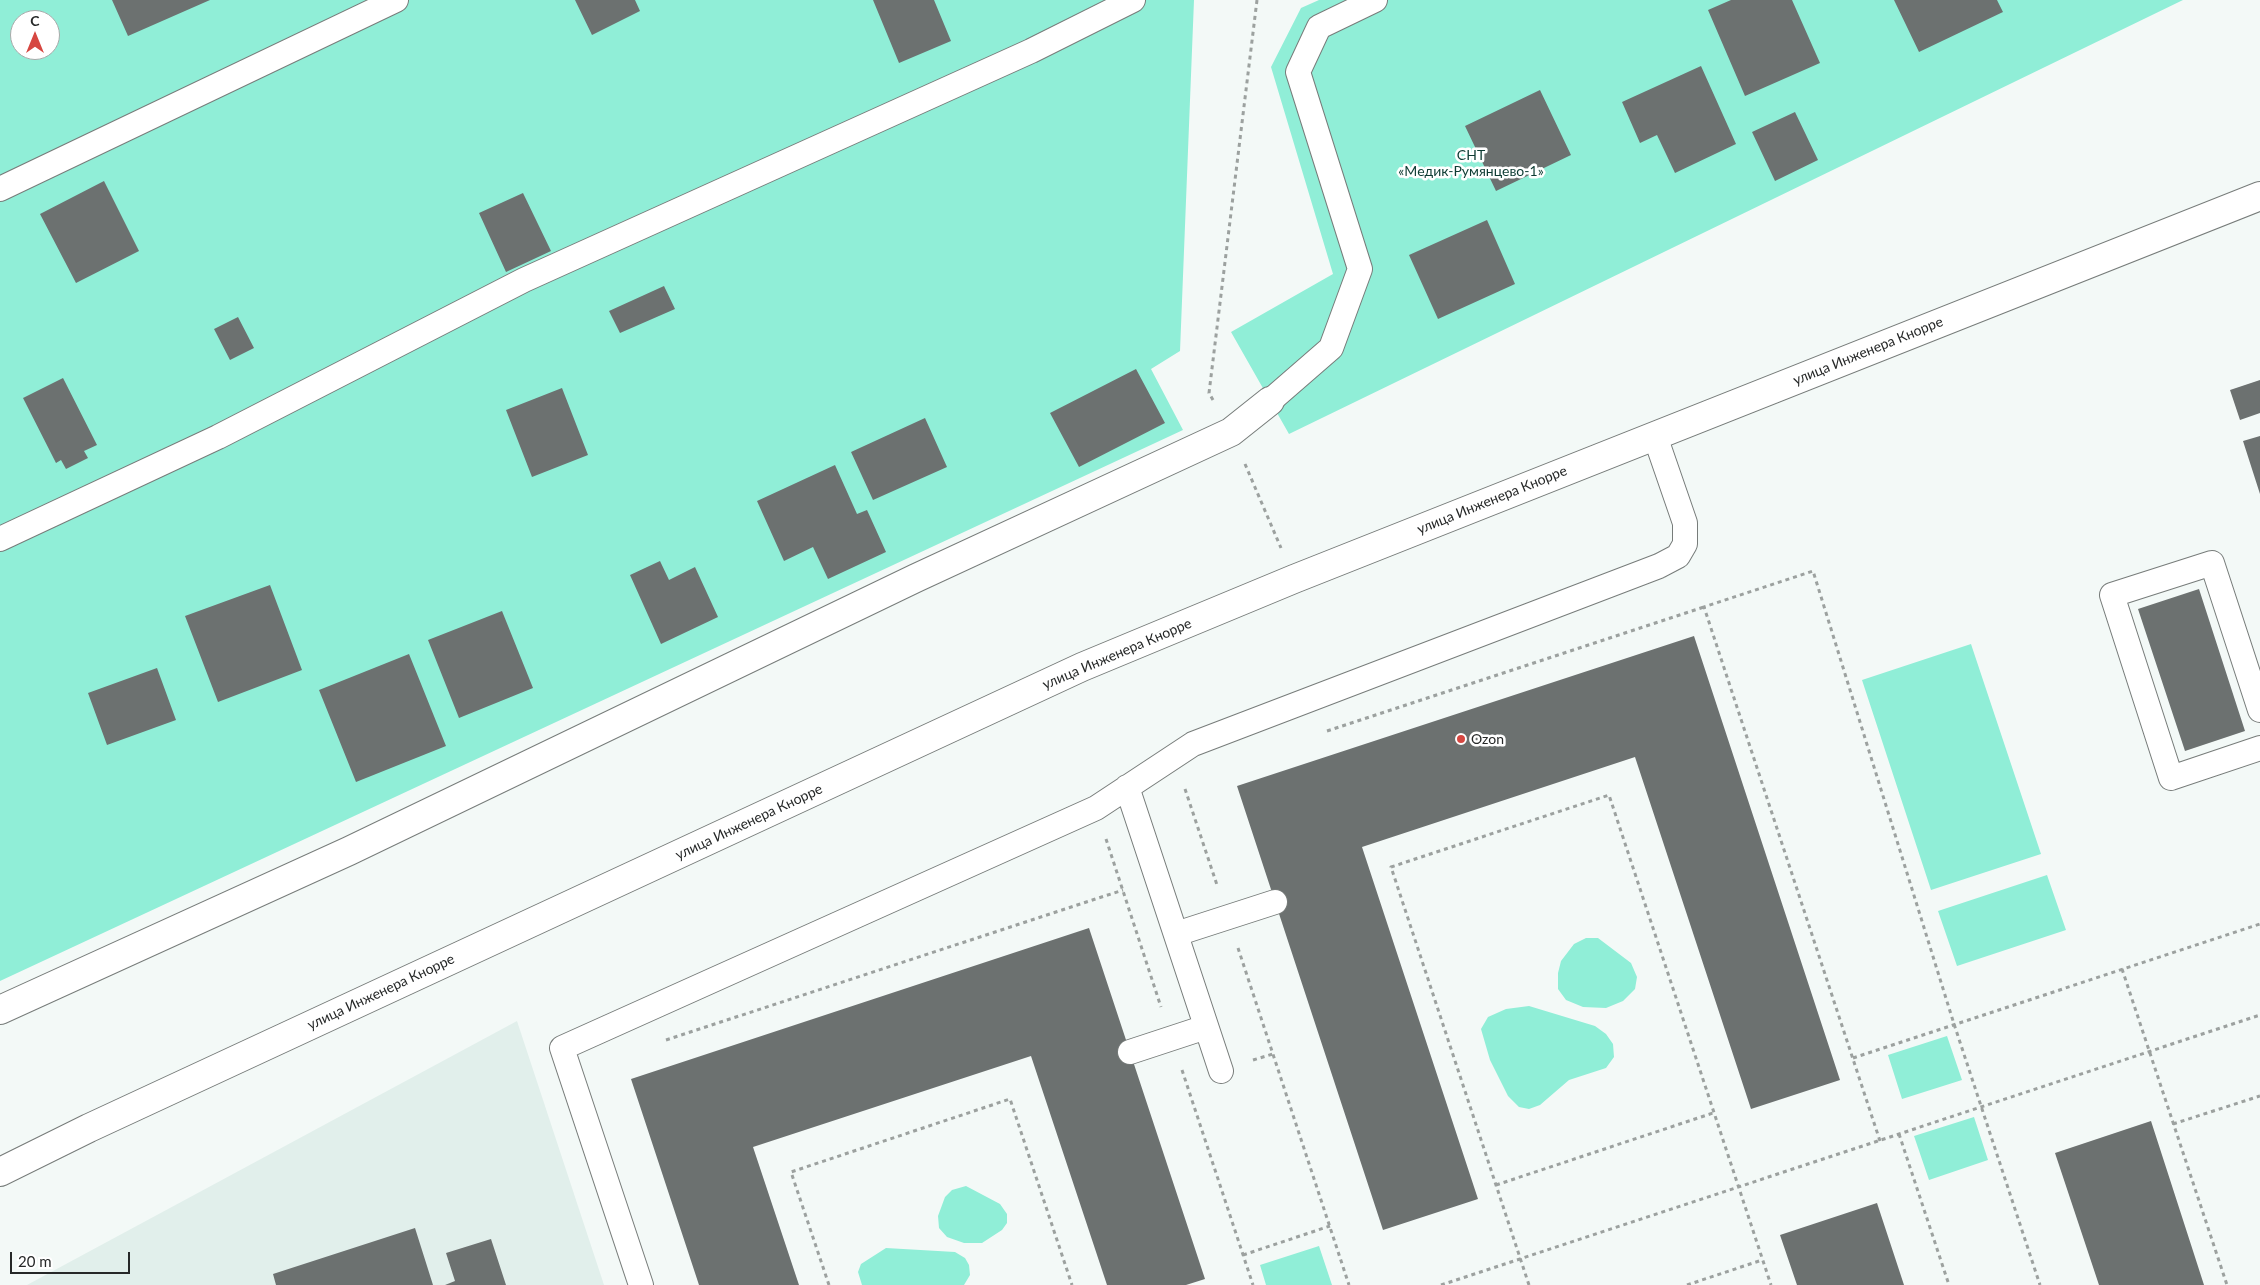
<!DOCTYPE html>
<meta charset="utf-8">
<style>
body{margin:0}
#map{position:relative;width:2260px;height:1285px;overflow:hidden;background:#f3f9f7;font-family:Lato,sans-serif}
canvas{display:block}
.north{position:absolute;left:10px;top:10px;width:50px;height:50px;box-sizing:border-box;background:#fff;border:1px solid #a8a9a9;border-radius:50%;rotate:0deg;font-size:14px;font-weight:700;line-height:20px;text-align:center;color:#262828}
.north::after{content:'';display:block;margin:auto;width:18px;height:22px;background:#d64741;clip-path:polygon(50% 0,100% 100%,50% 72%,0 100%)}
.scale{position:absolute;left:10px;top:1252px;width:120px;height:22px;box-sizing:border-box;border:2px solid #262828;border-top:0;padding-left:6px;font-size:15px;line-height:18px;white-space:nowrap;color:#262828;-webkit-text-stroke:4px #fff;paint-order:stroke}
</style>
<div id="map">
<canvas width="2260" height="1285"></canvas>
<div class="north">С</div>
<div class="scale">20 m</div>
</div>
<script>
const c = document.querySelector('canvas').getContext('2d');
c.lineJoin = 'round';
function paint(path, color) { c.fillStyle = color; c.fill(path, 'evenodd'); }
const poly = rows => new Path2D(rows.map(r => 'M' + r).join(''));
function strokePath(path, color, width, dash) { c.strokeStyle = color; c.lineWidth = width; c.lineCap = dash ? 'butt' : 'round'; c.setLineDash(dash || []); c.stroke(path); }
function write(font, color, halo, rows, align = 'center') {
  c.font = font + ' Lato,sans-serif'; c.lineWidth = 5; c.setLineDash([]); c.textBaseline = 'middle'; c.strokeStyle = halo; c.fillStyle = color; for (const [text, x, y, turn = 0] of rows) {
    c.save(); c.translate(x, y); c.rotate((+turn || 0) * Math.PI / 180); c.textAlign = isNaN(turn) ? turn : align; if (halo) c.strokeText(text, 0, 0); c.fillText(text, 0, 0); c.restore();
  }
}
paint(poly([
 [517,1021,604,1285,27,1285]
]), '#e1efeb');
paint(poly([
 [0,0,1194,0,1180,351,1151,369,1183,430,0,981],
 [20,20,50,20,50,50,20,50],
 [1319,0,2183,0,1289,434,1231,332,1333,274,1271,67,1301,8],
 [1971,644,2041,854,1931,890,1862,680],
 [2047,875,2066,930,1957,966,1938,911],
 [1586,938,1598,938,1631,963,1637,977,1635,989,1623,1001,1606,1008,1583,1007,1566,1000,1558,989,1558,973,1561,961,1574,944],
 [1529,1006,1595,1026,1606,1034,1613,1044,1614,1057,1606,1068,1569,1080,1540,1105,1529,1109,1519,1107,1508,1096,1490,1060,1481,1029,1488,1017,1506,1009],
 [1947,1036,1962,1080,1902,1099,1888,1055],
 [1974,1117,1988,1160,1929,1180,1914,1136],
 [966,1186,1000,1204,1007,1214,1007,1223,1002,1230,982,1243,964,1243,947,1237,939,1228,938,1216,945,1197,952,1190],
 [1319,1246,1332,1285,1266,1285,1260,1265],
 [886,1248,955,1252,965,1258,969,1265,970,1275,964,1285,862,1285,858,1272,861,1264]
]), '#90eed7');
paint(poly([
 [112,0,210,0,128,36],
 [575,0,635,0,640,11,592,35],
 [873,0,934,0,951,41,899,63],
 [1731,0,1792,0,1820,63,1745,96,1708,10],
 [1894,0,1997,0,2003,12,1919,52],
 [1701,66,1736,144,1675,173,1657,135,1640,143,1622,102],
 [1540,90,1571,155,1496,191,1465,126],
 [1795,112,1818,160,1775,181,1752,132],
 [104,181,139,251,76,283,40,214],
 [523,193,551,251,506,272,479,213],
 [1487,220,1515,284,1438,319,1409,255],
 [664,286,675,309,620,333,609,311],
 [238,317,254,348,230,360,214,329],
 [1136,369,1165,423,1079,467,1050,413],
 [63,378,97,445,84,451,88,458,66,469,61,460,56,463,23,398],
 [2260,380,2260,413,2240,420,2230,390],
 [562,388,588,455,532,477,506,410],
 [925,418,947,467,873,500,851,452],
 [2260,436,2260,494,2243,441],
 [835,465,857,514,867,510,886,552,828,579,813,547,784,561,757,501],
 [660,561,669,580,695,567,718,617,661,644,630,575],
 [270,585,302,670,218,702,185,616],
 [2199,589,2245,731,2185,751,2138,609],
 [502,611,533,688,459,718,428,640],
 [1694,636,1840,1080,1751,1109,1635,757,1362,847,1478,1199,1383,1230,1237,786],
 [409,654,446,746,356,782,319,690],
 [157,668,176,720,107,745,88,693],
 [1089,928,1205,1279,1186,1285,1107,1285,1031,1056,753,1147,799,1285,699,1285,631,1079],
 [2151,1121,2194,1254,2204,1285,2099,1285,2055,1153],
 [1877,1203,1904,1285,1797,1285,1780,1235],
 [415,1228,433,1285,276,1285,273,1274],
 [491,1239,506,1285,445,1285,455,1281,446,1253]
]), '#6c7170');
const lane = poly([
 [0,189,396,0],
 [1270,401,1331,348,1360,269,1298,72,1319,27,1375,0],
 [0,539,218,437,524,280,1031,51,1133,0],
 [2260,710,2212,563,2112,595,2171,778,2260,748],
 [1127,787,1221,1071],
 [1176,934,1275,902],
 [1130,1052,1206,1027],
 [641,1285,562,1048,1096,808,1193,744,1659,566,1678,556,1685,544,1685,523,1655,436]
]);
const street = poly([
 [0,1010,349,851,916,578,1231,432,1270,401],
 [0,1172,89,1128,1082,667,1294,579,2260,196]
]);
strokePath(lane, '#777c7a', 26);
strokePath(street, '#777c7a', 30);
strokePath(poly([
 [1213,400,1209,393,1257,0],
 [1245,464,1281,548],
 [1327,731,1704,607],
 [1185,789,1217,885],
 [1106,839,1161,1007],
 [1238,948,1349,1285],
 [2122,969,2227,1285],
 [666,1040,1123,890],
 [1853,1058,2260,924],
 [1253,1060,1273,1054],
 [1182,1070,1253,1285],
 [2173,1124,2260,1096],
 [1899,1134,1949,1285],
 [1880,1141,1704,607,1813,571,1954,1024,2040,1285],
 [1496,1185,1713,1113],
 [1243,1255,1330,1226],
 [829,1285,791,1172,1010,1099,1072,1285],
 [1441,1285,2260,1015],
 [1529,1285,1391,867,1609,795,1771,1285],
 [1687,1285,1762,1260]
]), '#9ca19f', 3, [4, 4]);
strokePath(lane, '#fff', 24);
strokePath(street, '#fff', 28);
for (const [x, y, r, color] of [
 [1461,739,5,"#d64741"]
]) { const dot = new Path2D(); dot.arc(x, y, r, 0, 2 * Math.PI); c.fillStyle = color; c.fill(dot); strokePath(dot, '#fff', 2); }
write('14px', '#0e3c33', '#fff', [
 ["СНТ",1471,155],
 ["«Медик-Румянцево-1»",1471,171]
]);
write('14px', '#262828', '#fff', [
 ["улица Инженера Кнорре",1868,351,-22],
 ["улица Инженера Кнорре",1492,500,-22],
 ["улица Инженера Кнорре",1117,654,-23],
 ["улица Инженера Кнорре",749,822,-25],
 ["улица Инженера Кнорре",381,992,-25]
]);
write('14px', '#262828', '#fff', [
 ["Ozon",1471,739]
], 'left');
</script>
